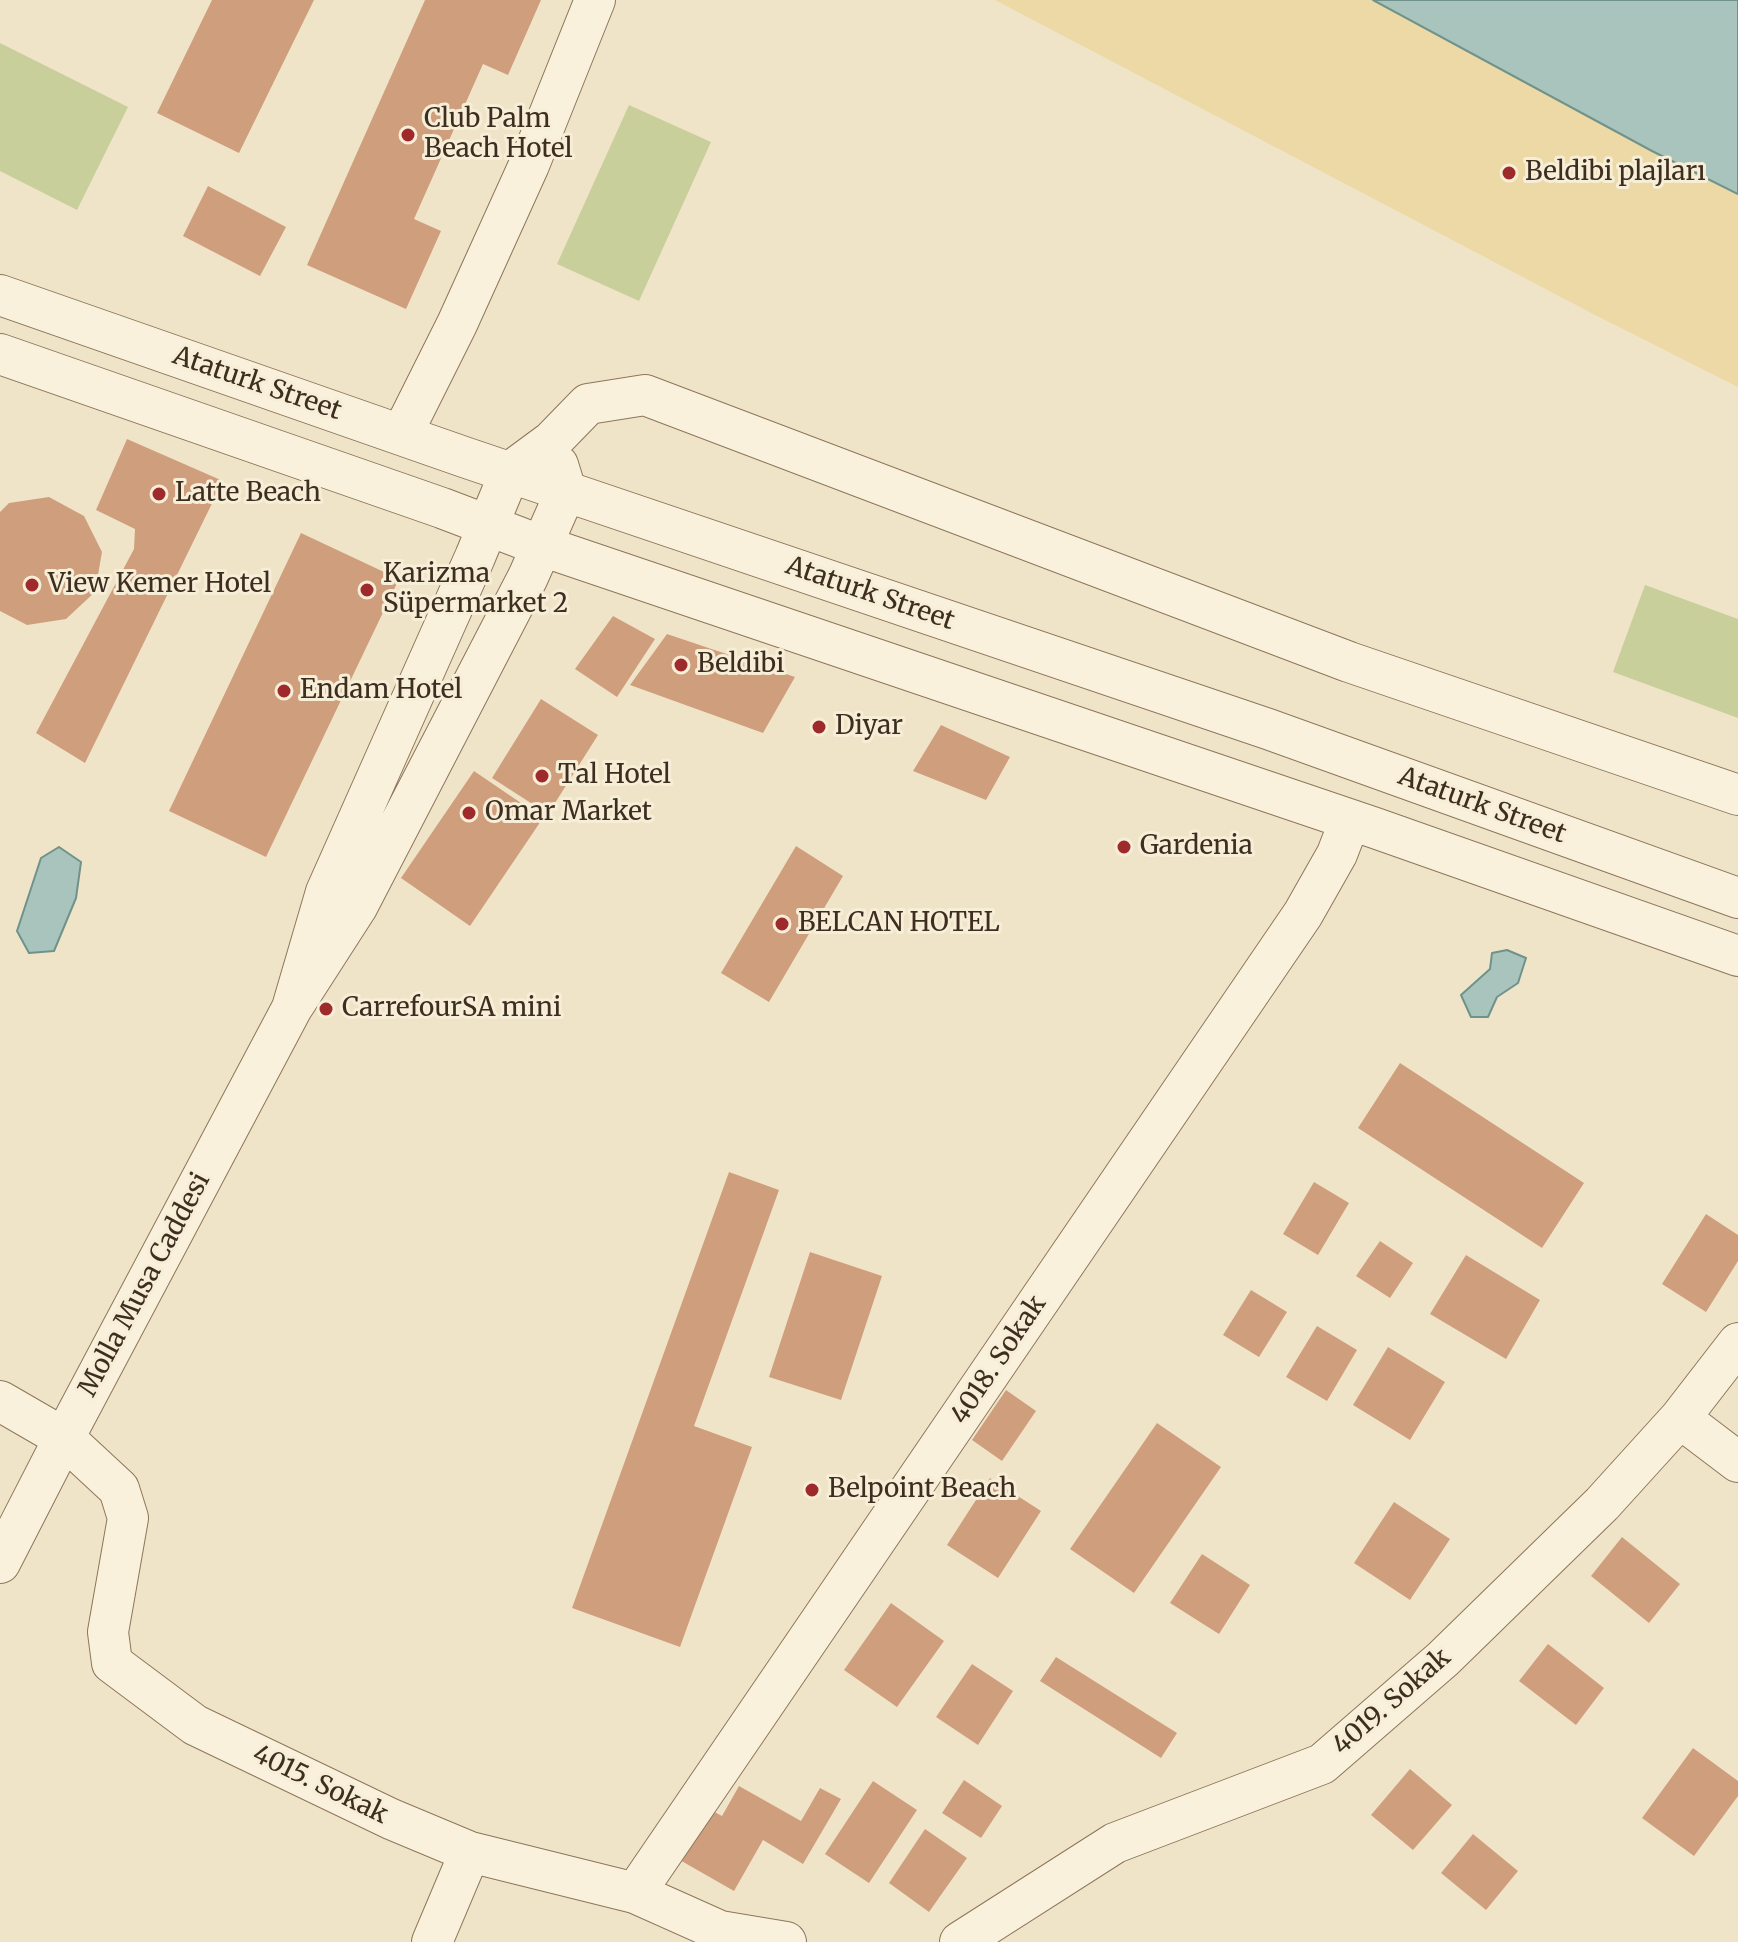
<!DOCTYPE html>
<meta charset="utf-8">
<style>
body{margin:0}
canvas{display:block;background:#f0e4c8}
</style>
<canvas width="1738" height="1942"></canvas>
<script>
const c = document.querySelector('canvas').getContext('2d');
c.lineJoin = 'round';
function paint(path, color) { c.fillStyle = color; c.fill(path, 'evenodd'); }
const poly = rows => new Path2D(rows.map(r => 'M' + r).join(''));
function strokePath(path, color, width, dash) { c.strokeStyle = color; c.lineWidth = width; c.lineCap = dash ? 'butt' : 'round'; c.setLineDash(dash || []); c.stroke(path); }
function write(font, color, halo, rows, align = 'center') {
  c.font = font + ' Merriweather,serif'; c.lineWidth = 6; c.setLineDash([]); c.textBaseline = 'middle'; c.strokeStyle = halo; c.fillStyle = color; for (const [text, x, y, turn = 0] of rows) {
    c.save(); c.translate(x, y); c.rotate((+turn || 0) * Math.PI / 180); c.textAlign = isNaN(turn) ? turn : align; if (halo) c.strokeText(text, 0, 0); c.fillText(text, 0, 0); c.restore();
  }
}
paint(poly([
 [0,43,128,107,77,210,0,171],
 [629,105,711,142,639,301,557,264],
 [1645,585,1738,619,1738,718,1613,672]
]), '#c9cf9b');
paint(poly([
 [995,0,1373,0,1652,151,1738,194,1738,387,1597,316]
]), '#ecd9a5');
const water = poly([
 [1373,0,1738,0,1738,194,1652,151,1373,0],
 [59,847,81,862,76,898,54,951,29,953,17,931,41,858,59,847],
 [1507,950,1526,958,1518,983,1497,997,1488,1017,1471,1017,1461,995,1490,969,1492,953,1507,950]
]);
paint(water, '#a9c4bc');
strokePath(water, '#6f938a', 2);
paint(poly([
 [212,0,314,0,239,153,157,113],
 [425,0,541,0,508,75,483,64,414,219,441,231,406,309,307,265],
 [208,186,286,227,260,276,183,236],
 [127,439,223,481,85,763,36,733,134,549,135,529,96,510],
 [49,497,84,516,102,552,95,592,66,619,27,625,0,611,0,512,9,503],
 [301,533,399,579,266,857,169,811],
 [613,616,655,639,617,697,575,669],
 [667,634,795,677,763,733,630,685],
 [541,699,598,735,548,814,492,778],
 [941,725,1010,757,986,800,913,771],
 [474,771,543,818,470,926,401,878],
 [796,846,843,876,769,1002,721,973],
 [1400,1063,1584,1183,1542,1248,1358,1128],
 [729,1172,779,1190,694,1426,752,1447,680,1647,572,1608],
 [1314,1182,1349,1203,1318,1255,1283,1234],
 [1706,1214,1738,1235,1738,1261,1706,1312,1662,1284],
 [1380,1241,1413,1263,1390,1298,1356,1276],
 [810,1252,882,1276,841,1400,769,1377],
 [1466,1255,1540,1300,1506,1359,1430,1314],
 [1251,1290,1287,1312,1259,1357,1223,1335],
 [1317,1326,1357,1350,1327,1401,1286,1377],
 [1388,1347,1445,1382,1410,1440,1353,1405],
 [1006,1390,1036,1411,1002,1461,972,1440],
 [1157,1423,1221,1467,1134,1593,1070,1549],
 [990,1478,1041,1511,998,1578,947,1545],
 [1394,1502,1450,1539,1410,1600,1354,1563],
 [1622,1537,1680,1584,1649,1623,1591,1576],
 [1202,1554,1250,1585,1219,1634,1170,1603],
 [891,1603,944,1641,897,1707,844,1670],
 [1548,1644,1604,1688,1576,1725,1519,1681],
 [1056,1657,1177,1733,1161,1758,1040,1681],
 [972,1664,1013,1691,978,1745,936,1717],
 [1693,1748,1738,1781,1738,1796,1694,1856,1642,1818],
 [1410,1769,1452,1805,1413,1850,1371,1815],
 [964,1780,1002,1806,981,1838,942,1813],
 [873,1781,917,1810,869,1883,825,1854],
 [739,1786,801,1821,820,1788,841,1799,803,1864,763,1840,734,1891,678,1859,707,1808,722,1816],
 [925,1829,967,1858,929,1912,889,1883],
 [1473,1834,1518,1871,1486,1910,1441,1873]
]), '#cf9f7d');
const minor = poly([
 [0,295,464,457,1268,729,1738,898],
 [0,354,442,508,542,546,1375,828,1738,956],
 [402,434,457,324,529,165,595,0],
 [292,1008,326,892,475,557,510,472,552,441,588,404,645,395,1349,662,1738,795],
 [0,1401,64,1438,119,1489,128,1518,108,1632,112,1663,195,1725,391,1819,470,1852,635,1893,720,1931,786,1942],
 [1680,1418,1738,1462],
 [0,1563,64,1438,292,1008,357,907,528,577,566,491,558,465],
 [635,1893,1303,914,1337,854,1350,820],
 [432,1942,470,1852],
 [960,1942,1115,1843,1322,1764,1443,1659,1602,1504,1680,1418,1738,1343]
]);
strokePath(minor, '#8d765c', 42);
strokePath(minor, '#faf1dc', 40);
for (const [x, y, r, color] of [
 [408,135,8,"#9e2a2b"],
 [1509,173,8,"#9e2a2b"],
 [159,494,8,"#9e2a2b"],
 [32,585,8,"#9e2a2b"],
 [367,590,8,"#9e2a2b"],
 [681,665,8,"#9e2a2b"],
 [284,691,8,"#9e2a2b"],
 [819,727,8,"#9e2a2b"],
 [542,776,8,"#9e2a2b"],
 [469,813,8,"#9e2a2b"],
 [1124,847,8,"#9e2a2b"],
 [782,924,8,"#9e2a2b"],
 [326,1009,8,"#9e2a2b"],
 [812,1490,8,"#9e2a2b"]
]) { const dot = new Path2D(); dot.arc(x, y, r, 0, 2 * Math.PI); c.fillStyle = color; c.fill(dot); strokePath(dot, '#f7eed8', 3); }
write('26px', '#3d2e20', '#f7eed8', [
 ["Club Palm",424,120],
 ["Beach Hotel",424,150],
 ["Beldibi plajları",1525,173],
 ["Latte Beach",175,494],
 ["Karizma",383,575],
 ["Süpermarket 2",383,605],
 ["View Kemer Hotel",48,585],
 ["Beldibi",697,665],
 ["Endam Hotel",300,691],
 ["Diyar",835,727],
 ["Tal Hotel",558,776],
 ["Omar Market",485,813],
 ["Gardenia",1140,847],
 ["BELCAN HOTEL",798,924],
 ["CarrefourSA mini",342,1009],
 ["Belpoint Beach",828,1490]
], 'left');
write('26px', '#3d2e20', '#f7eed8', [
 ["Ataturk Street",257,384,19],
 ["Ataturk Street",870,594,19],
 ["Ataturk Street",1482,806,20],
 ["Molla Musa Caddesi",145,1285,-62],
 ["4018. Sokak",999,1360,-56],
 ["4019. Sokak",1392,1702,-41],
 ["4015. Sokak",320,1785,26]
]);
</script>
